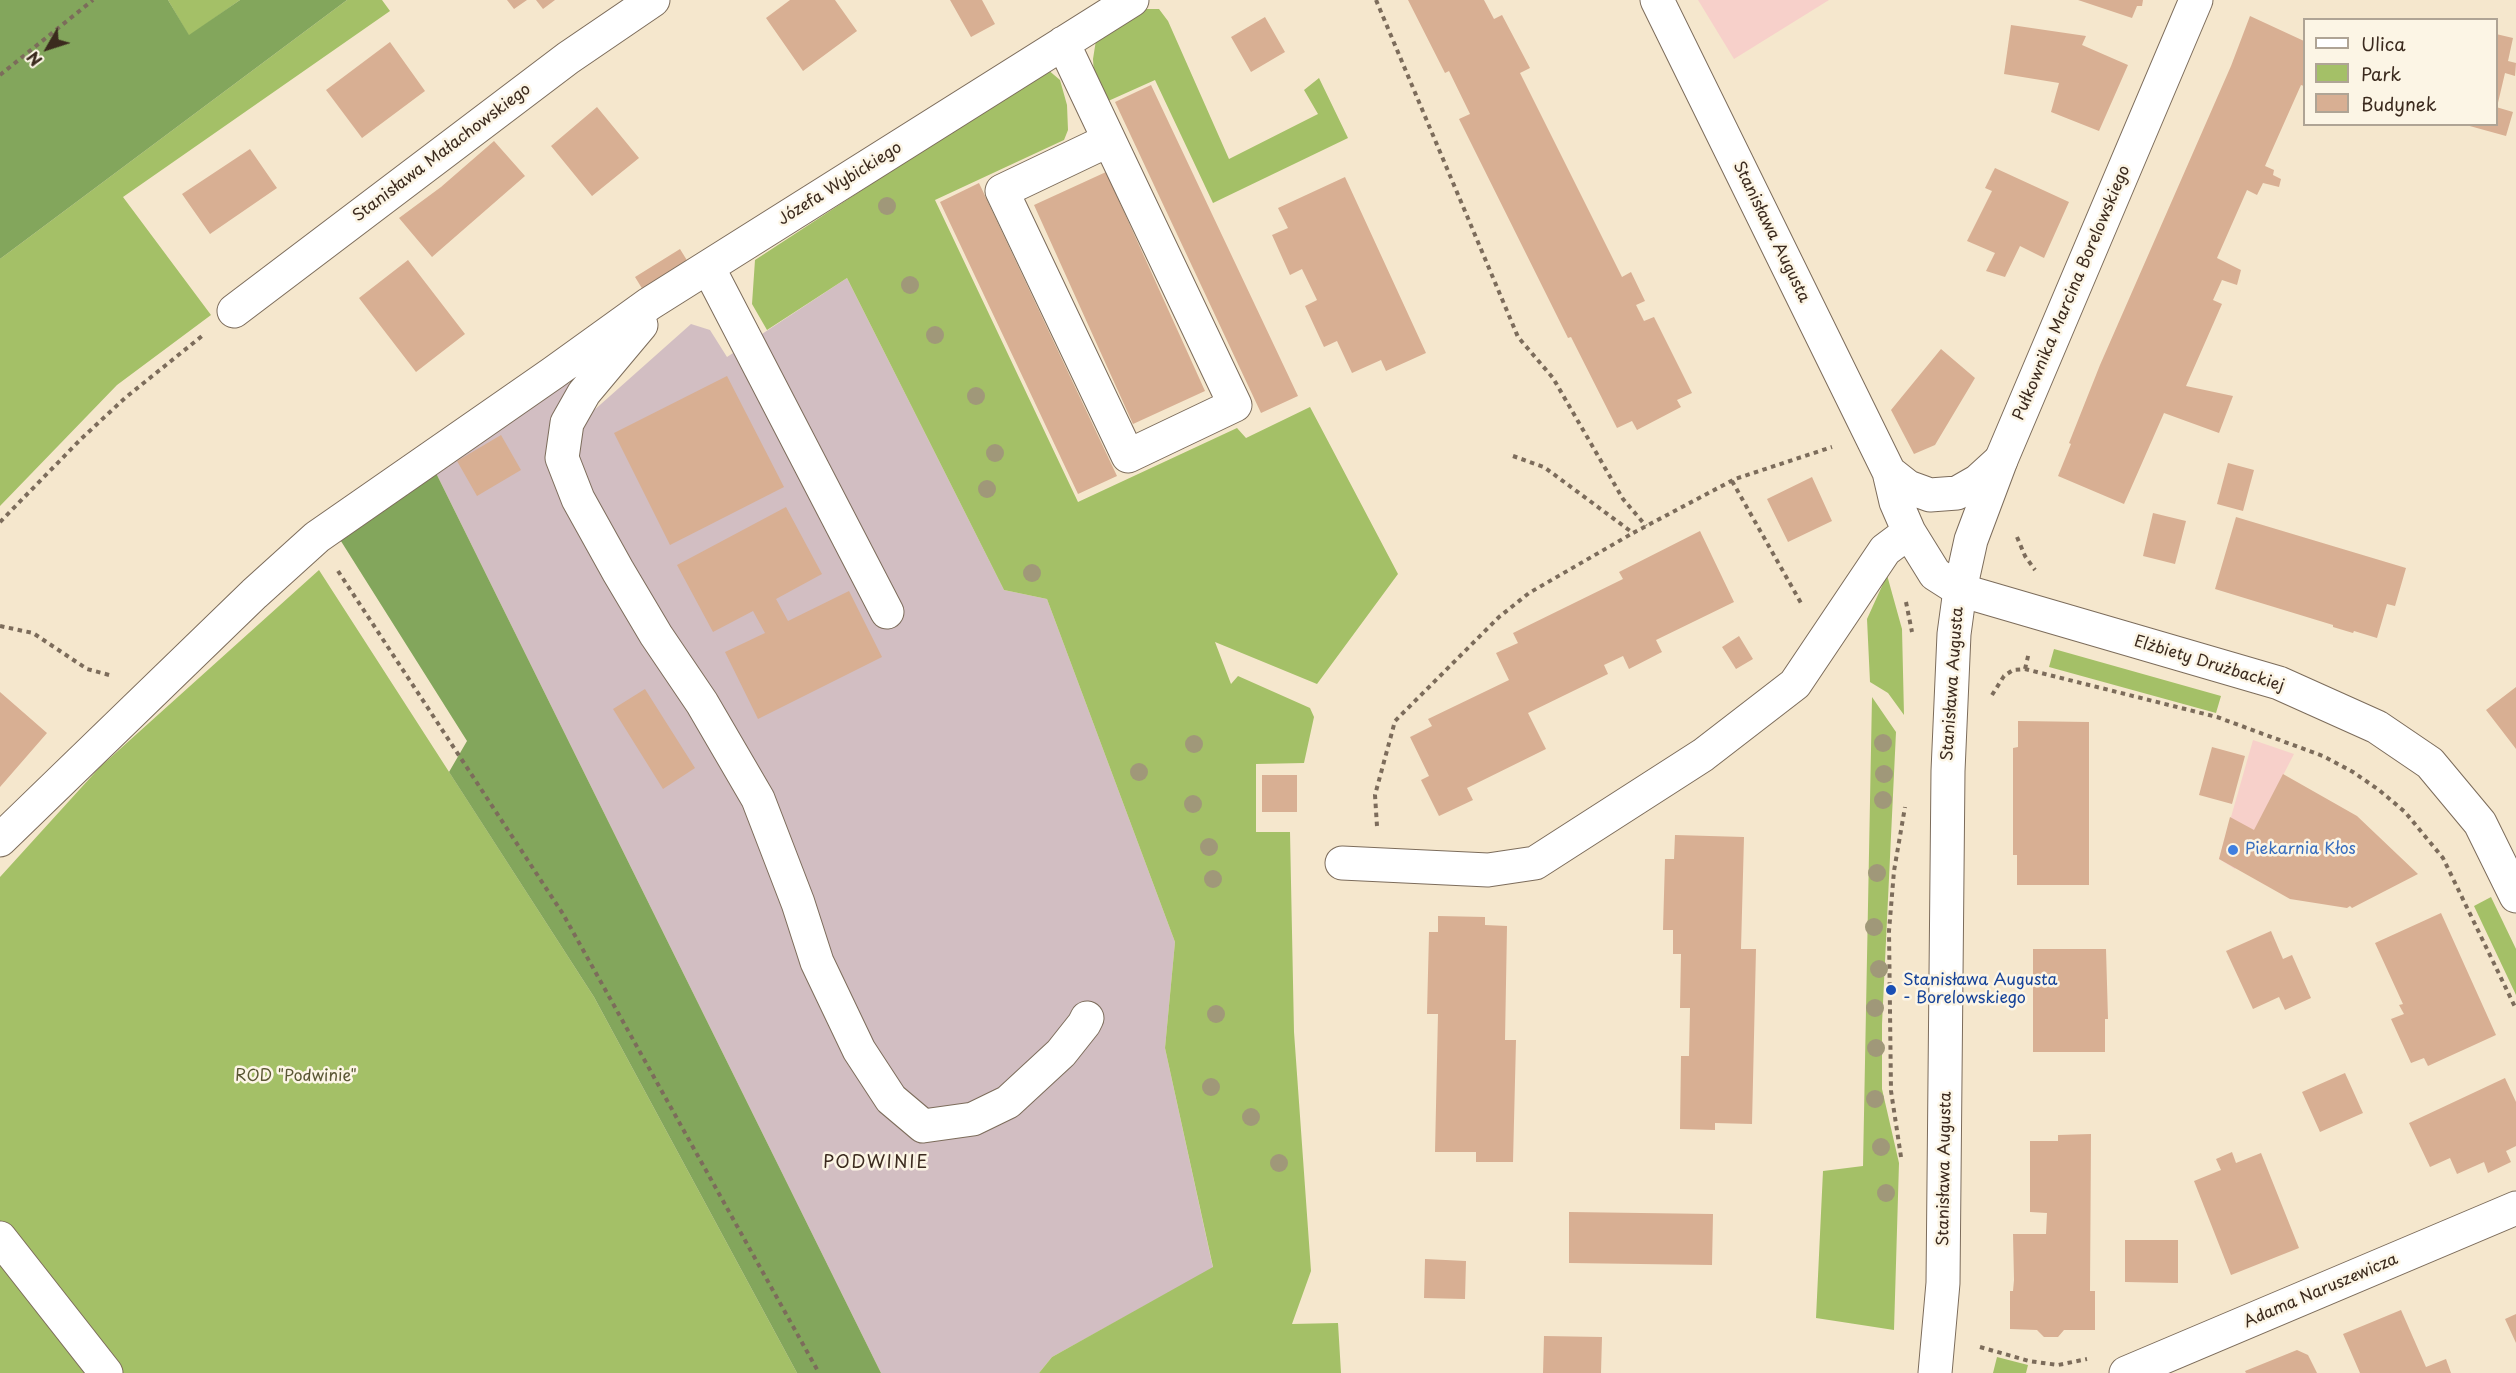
<!DOCTYPE html>
<meta charset="utf-8">
<style>
body{margin:0}
#map{position:relative;width:2516px;height:1373px;overflow:hidden;background:#f5e7cd;font-family:"Playpen Sans",sans-serif}
canvas{display:block}
.legend{position:absolute;left:2303px;top:18px;width:195px;height:108px;box-sizing:border-box;background:#fcf5e5;border:2px solid #afa495;margin:0;padding:8px 10px;list-style:none;font-size:18px;color:#3b2a1e}
.legend li{display:flex;align-items:center;gap:12px;height:30px}
.legend b{width:30px;border:2px solid #afa495}
.north{position:absolute;left:18px;top:18px;width:60px;height:60px;-webkit-text-stroke:4px #fcf5e5;paint-order:stroke;rotate:231deg;font-size:16px;font-weight:700;line-height:24px;text-align:center;color:#3b2a1e}
.north::after{content:'';display:block;margin:auto;width:21px;height:27px;background:#3b2a1e;clip-path:polygon(50% 0,100% 100%,50% 72%,0 100%)}
</style>
<div id="map">
<canvas width="2516" height="1373"></canvas>
<ul class="legend">
<li><b style="height:8px;background:#fff"></b>Ulica</li>
<li><b style="height:16px;background:#a4c067"></b>Park</li>
<li><b style="height:16px;background:#d8af93"></b>Budynek</li>
</ul>
<div class="north">N</div>
</div>
<script>
const c = document.querySelector('canvas').getContext('2d');
c.lineJoin = 'round';
function paint(path, color) { c.fillStyle = color; c.fill(path, 'evenodd'); }
const poly = rows => new Path2D(rows.map(r => 'M' + r).join(''));
function strokePath(path, color, width, dash) { c.strokeStyle = color; c.lineWidth = width; c.lineCap = dash ? 'butt' : 'round'; c.setLineDash(dash || []); c.stroke(path); }
function write(font, color, halo, rows, align = 'center') {
  c.font = font + ' "Playpen Sans",sans-serif'; c.lineWidth = 5; c.setLineDash([]); c.textBaseline = 'middle'; c.strokeStyle = halo; c.fillStyle = color; for (const [text, x, y, turn = 0] of rows) {
    c.save(); c.translate(x, y); c.rotate((+turn || 0) * Math.PI / 180); c.textAlign = isNaN(turn) ? turn : align; if (halo) c.strokeText(text, 0, 0); c.fillText(text, 0, 0); c.restore();
  }
}
paint(poly([
 [1698,0,1829,0,1734,59],
 [2253,740,2294,754,2235,869,2219,859]
]), '#f7d0ca');
paint(poly([
 [847,278,1004,590,1047,599,1175,942,1165,1048,1213,1268,1052,1357,1039,1373,881,1373,435,471,565,379,592,412,691,324,710,330,727,357]
]), '#d2bec2');
paint(poly([
 [168,0,240,0,189,36],
 [347,0,382,0,390,11,123,197,211,315,117,385,0,506,0,259],
 [1145,9,1159,9,1168,21,1229,159,1318,114,1304,90,1319,78,1348,138,1213,203,1155,80,1106,102,1094,75,1093,59,1096,40],
 [1047,69,1060,80,1067,105,1068,130,1064,140,935,200,1078,502,1237,428,1246,438,1310,407,1398,574,1317,684,1215,642,1231,684,1238,676,1310,708,1314,717,1304,763,1256,764,1256,832,1290,832,1294,1032,1311,1271,1292,1324,1338,1323,1341,1373,1039,1373,1052,1357,1213,1267,1165,1048,1175,942,1047,599,1004,590,847,278,767,330,752,304,755,260],
 [319,570,594,997,797,1373,0,1373,0,877,100,767],
 [1887,575,1902,629,1904,715,1888,693,1870,682,1867,619],
 [2054,649,2221,696,2216,713,2049,667],
 [1872,697,1896,732,1882,1024,1882,1089,1899,1163,1894,1330,1816,1318,1823,1171,1863,1166],
 [2491,897,2516,949,2516,995,2474,906],
 [1997,1357,2028,1365,2026,1373,1993,1373]
]), '#a4c067');
paint(poly([
 [0,0,168,0,189,35,240,0,347,0,0,259],
 [435,471,881,1373,797,1373,594,997,449,772,467,741,339,538]
]), '#83a65c');
paint(poly([
 [507,0,527,0,514,9],
 [536,0,555,0,543,9],
 [790,0,835,0,857,31,803,71,766,18],
 [950,0,982,0,995,24,971,37],
 [1408,0,1484,0,1494,19,1502,15,1530,68,1520,73,1622,277,1631,272,1645,301,1636,305,1644,321,1654,317,1692,393,1677,400,1681,407,1637,430,1632,421,1617,428,1571,337,1568,338,1459,119,1470,114,1449,71,1445,73],
 [2078,0,2143,0,2142,6,2137,6,2132,18],
 [2250,16,2304,41,2304,86,2301,85,2265,166,2274,170,2273,175,2281,179,2279,187,2263,183,2257,195,2247,190,2217,258,2241,270,2237,285,2222,280,2213,300,2222,304,2186,386,2233,396,2219,433,2164,413,2124,504,2058,476,2071,444,2069,443,2100,365,2231,66],
 [1265,17,1285,52,1251,72,1231,37],
 [2011,25,2086,36,2082,45,2128,65,2099,131,2051,112,2059,83,2004,74],
 [2496,34,2513,38,2508,61,2516,63,2515,76,2505,73,2497,107],
 [390,42,425,91,362,138,326,90],
 [1151,85,1298,396,1261,413,1115,102],
 [597,107,639,158,592,196,551,146],
 [2496,107,2513,112,2506,136,2466,125,2496,124],
 [494,141,525,176,432,257,399,218,441,187],
 [250,149,277,188,210,234,182,194],
 [1995,168,2069,202,2044,258,2020,246,2005,277,1986,271,1995,253,1967,241,1992,191,1985,188],
 [1106,172,1205,391,1133,424,1034,205],
 [1345,177,1426,353,1386,371,1381,360,1352,373,1337,341,1324,347,1305,306,1317,300,1302,269,1290,275,1272,235,1288,228,1278,208],
 [979,183,1117,476,1078,494,940,202],
 [680,249,688,262,643,290,635,277],
 [408,260,465,334,416,372,359,298],
 [1941,349,1975,378,1935,445,1914,454,1891,410],
 [727,376,784,487,670,545,614,433],
 [501,435,521,470,477,496,457,461],
 [2228,463,2254,470,2243,511,2217,504],
 [1812,477,1832,521,1788,542,1767,499],
 [786,507,822,574,776,599,788,621,849,591,882,657,758,719,725,652,765,633,753,611,713,632,677,565],
 [2153,513,2186,521,2175,564,2143,556],
 [2236,517,2406,568,2395,606,2387,604,2377,638,2354,631,2353,633,2333,627,2333,625,2215,589],
 [1700,531,1734,602,1656,640,1662,652,1629,669,1623,656,1604,665,1608,674,1528,713,1546,749,1467,788,1473,800,1439,816,1421,780,1429,776,1410,737,1432,726,1428,719,1509,680,1496,653,1518,643,1513,633,1623,579,1619,572],
 [1739,636,1753,659,1736,669,1722,647],
 [2516,687,2516,749,2486,710],
 [645,689,695,768,663,789,613,709],
 [0,692,47,733,0,787],
 [2018,721,2089,722,2089,885,2017,885,2017,855,2013,855,2013,748,2018,747],
 [2212,747,2245,756,2232,804,2199,795],
 [2283,774,2357,816,2418,874,2352,908,2350,906,2347,908,2290,899,2219,859,2230,817,2254,830],
 [1262,775,1297,775,1297,812,1262,812],
 [1675,835,1744,837,1741,949,1756,949,1752,1124,1715,1123,1715,1130,1680,1129,1681,1056,1689,1056,1690,1008,1680,1008,1681,954,1673,954,1673,930,1663,930,1665,859,1674,859],
 [2441,913,2496,1035,2428,1066,2424,1058,2411,1063,2391,1019,2404,1014,2399,1005,2403,1004,2375,943],
 [1438,916,1485,917,1485,925,1507,926,1505,1040,1516,1040,1513,1162,1476,1162,1476,1152,1435,1152,1438,1014,1427,1014,1429,932,1438,932],
 [2271,931,2283,959,2292,955,2311,998,2285,1010,2279,997,2253,1009,2226,951],
 [2033,949,2106,949,2108,1019,2105,1019,2105,1052,2033,1052],
 [2345,1073,2363,1113,2320,1132,2302,1092],
 [2505,1078,2516,1102,2516,1146,2506,1151,2511,1162,2488,1173,2484,1162,2457,1174,2450,1158,2430,1167,2409,1123],
 [2091,1134,2090,1291,2095,1291,2095,1330,2064,1330,2058,1337,2044,1337,2037,1330,2010,1329,2010,1291,2013,1291,2014,1280,2013,1234,2046,1234,2047,1213,2030,1212,2030,1141,2058,1141,2058,1135],
 [2232,1152,2236,1163,2261,1153,2299,1248,2231,1275,2194,1181,2221,1170,2216,1159],
 [1569,1212,1713,1214,1712,1265,1569,1263],
 [2125,1240,2178,1240,2178,1283,2125,1282],
 [1425,1259,1466,1261,1465,1299,1424,1298],
 [2401,1310,2426,1367,2446,1359,2451,1373,2360,1373,2343,1334],
 [2516,1314,2516,1343,2505,1319],
 [1544,1336,1602,1337,1601,1373,1543,1373],
 [2297,1350,2308,1355,2317,1373,2246,1373,2245,1371]
]), '#d8af93');
const minor = poly([
 [1657,0,1889,472,1896,502,1909,532,1935,574,1960,590,2279,683,2377,727,2430,763,2480,823,2516,896],
 [1063,43,1235,405,1128,456,1002,191,1109,140],
 [708,267,887,612],
 [234,311,568,58,653,0],
 [641,325,584,393,567,423,562,458,578,499,618,571,656,635,702,703,758,799,798,903,817,962,859,1050,891,1099,923,1126,973,1119,1008,1102,1061,1053,1084,1024,1087,1018],
 [1889,472,1908,487,1930,495,1957,493,1978,481,2001,460],
 [0,840,254,594,317,537,553,373,649,304,1132,0],
 [1342,863,1488,870,1535,863,1703,755,1795,684,1885,550,1909,532],
 [0,1238,106,1373],
 [2126,1373,2516,1208]
]);
const major = poly([
 [1935,1373,1943,1283,1948,771,1954,634,1960,590,1971,540,2001,460,2196,0]
]);
strokePath(minor, '#7c6c5b', 35);
strokePath(major, '#7c6c5b', 35);
strokePath(poly([
 [1376,0,1518,337,1553,378,1623,499,1646,526],
 [0,75,93,0],
 [1513,456,1544,467,1633,533,1735,479,1832,447],
 [1732,481,1801,603],
 [0,522,81,439,125,398,202,336],
 [2017,537,2025,556,2035,570],
 [338,571,563,914,819,1373],
 [1906,602,1912,632],
 [0,626,33,633,87,669,113,676],
 [2025,669,2029,652],
 [1992,695,2004,676,2013,670,2025,669,2217,717,2323,756,2353,772,2379,790,2405,812,2443,858,2516,1009],
 [1377,826,1375,795,1395,721,1499,617,1529,593,1633,533],
 [1901,1157,1891,1091,1889,931,1894,871,1905,807],
 [1980,1347,2029,1361,2058,1365,2087,1359]
]), '#7c6c5b', 4, [4.5, 4.5]);
strokePath(minor, '#fff', 33);
strokePath(major, '#fff', 33);
c.fillStyle = '#a09879';
for (const [x, y] of [
 [887,206],
 [910,285],
 [935,335],
 [976,396],
 [995,453],
 [987,489],
 [1032,573],
 [1883,743],
 [1194,744],
 [1139,772],
 [1884,774],
 [1883,800],
 [1193,804],
 [1209,847],
 [1877,873],
 [1213,879],
 [1874,927],
 [1879,969],
 [1875,1008],
 [1216,1014],
 [1876,1048],
 [1211,1087],
 [1875,1099],
 [1251,1117],
 [1881,1147],
 [1279,1163],
 [1886,1193]
]) { c.beginPath(); c.arc(x, y, 9, 0, 2 * Math.PI); c.fill(); }
for (const [x, y, r, color] of [
 [2233,850,6,"#3f7fe0"],
 [1891,990,6,"#1a4fb4"]
]) { const dot = new Path2D(); dot.arc(x, y, r, 0, 2 * Math.PI); c.fillStyle = color; c.fill(dot); strokePath(dot, '#fcf5e5', 2); }
write('16px', '#3b2a1e', '#fcf5e5', [
 ["Stanisława Małachowskiego",442,153,-37],
 ["Józefa Wybickiego",840,184,-32],
 ["Stanisława Augusta",1771,232,64],
 ["Pułkownika Marcina Borelowskiego",2072,293,-67],
 ["Elżbiety Drużbackiej",2209,664,17],
 ["Stanisława Augusta",1953,684,-86],
 ["Stanisława Augusta",1945,1169,-89],
 ["Adama Naruszewicza",2321,1291,-23]
]);
write('16px', '#366cbe', '#fcf5e5', [
 ["Piekarnia Kłos",2245,850]
], 'left');
write('16px', '#164399', '#fcf5e5', [
 ["Stanisława Augusta",1903,981],
 ["- Borelowskiego",1903,999]
], 'left');
write('16px', '#5a5734', '#fcf5e5', [
 ["ROD \"Podwinie\"",296,1077]
]);
c.letterSpacing = '1.5px';
write('18px', '#3b2a1e', '#fcf5e5', [
 ["PODWINIE",876,1163]
]);
c.letterSpacing = '0px';
</script>
